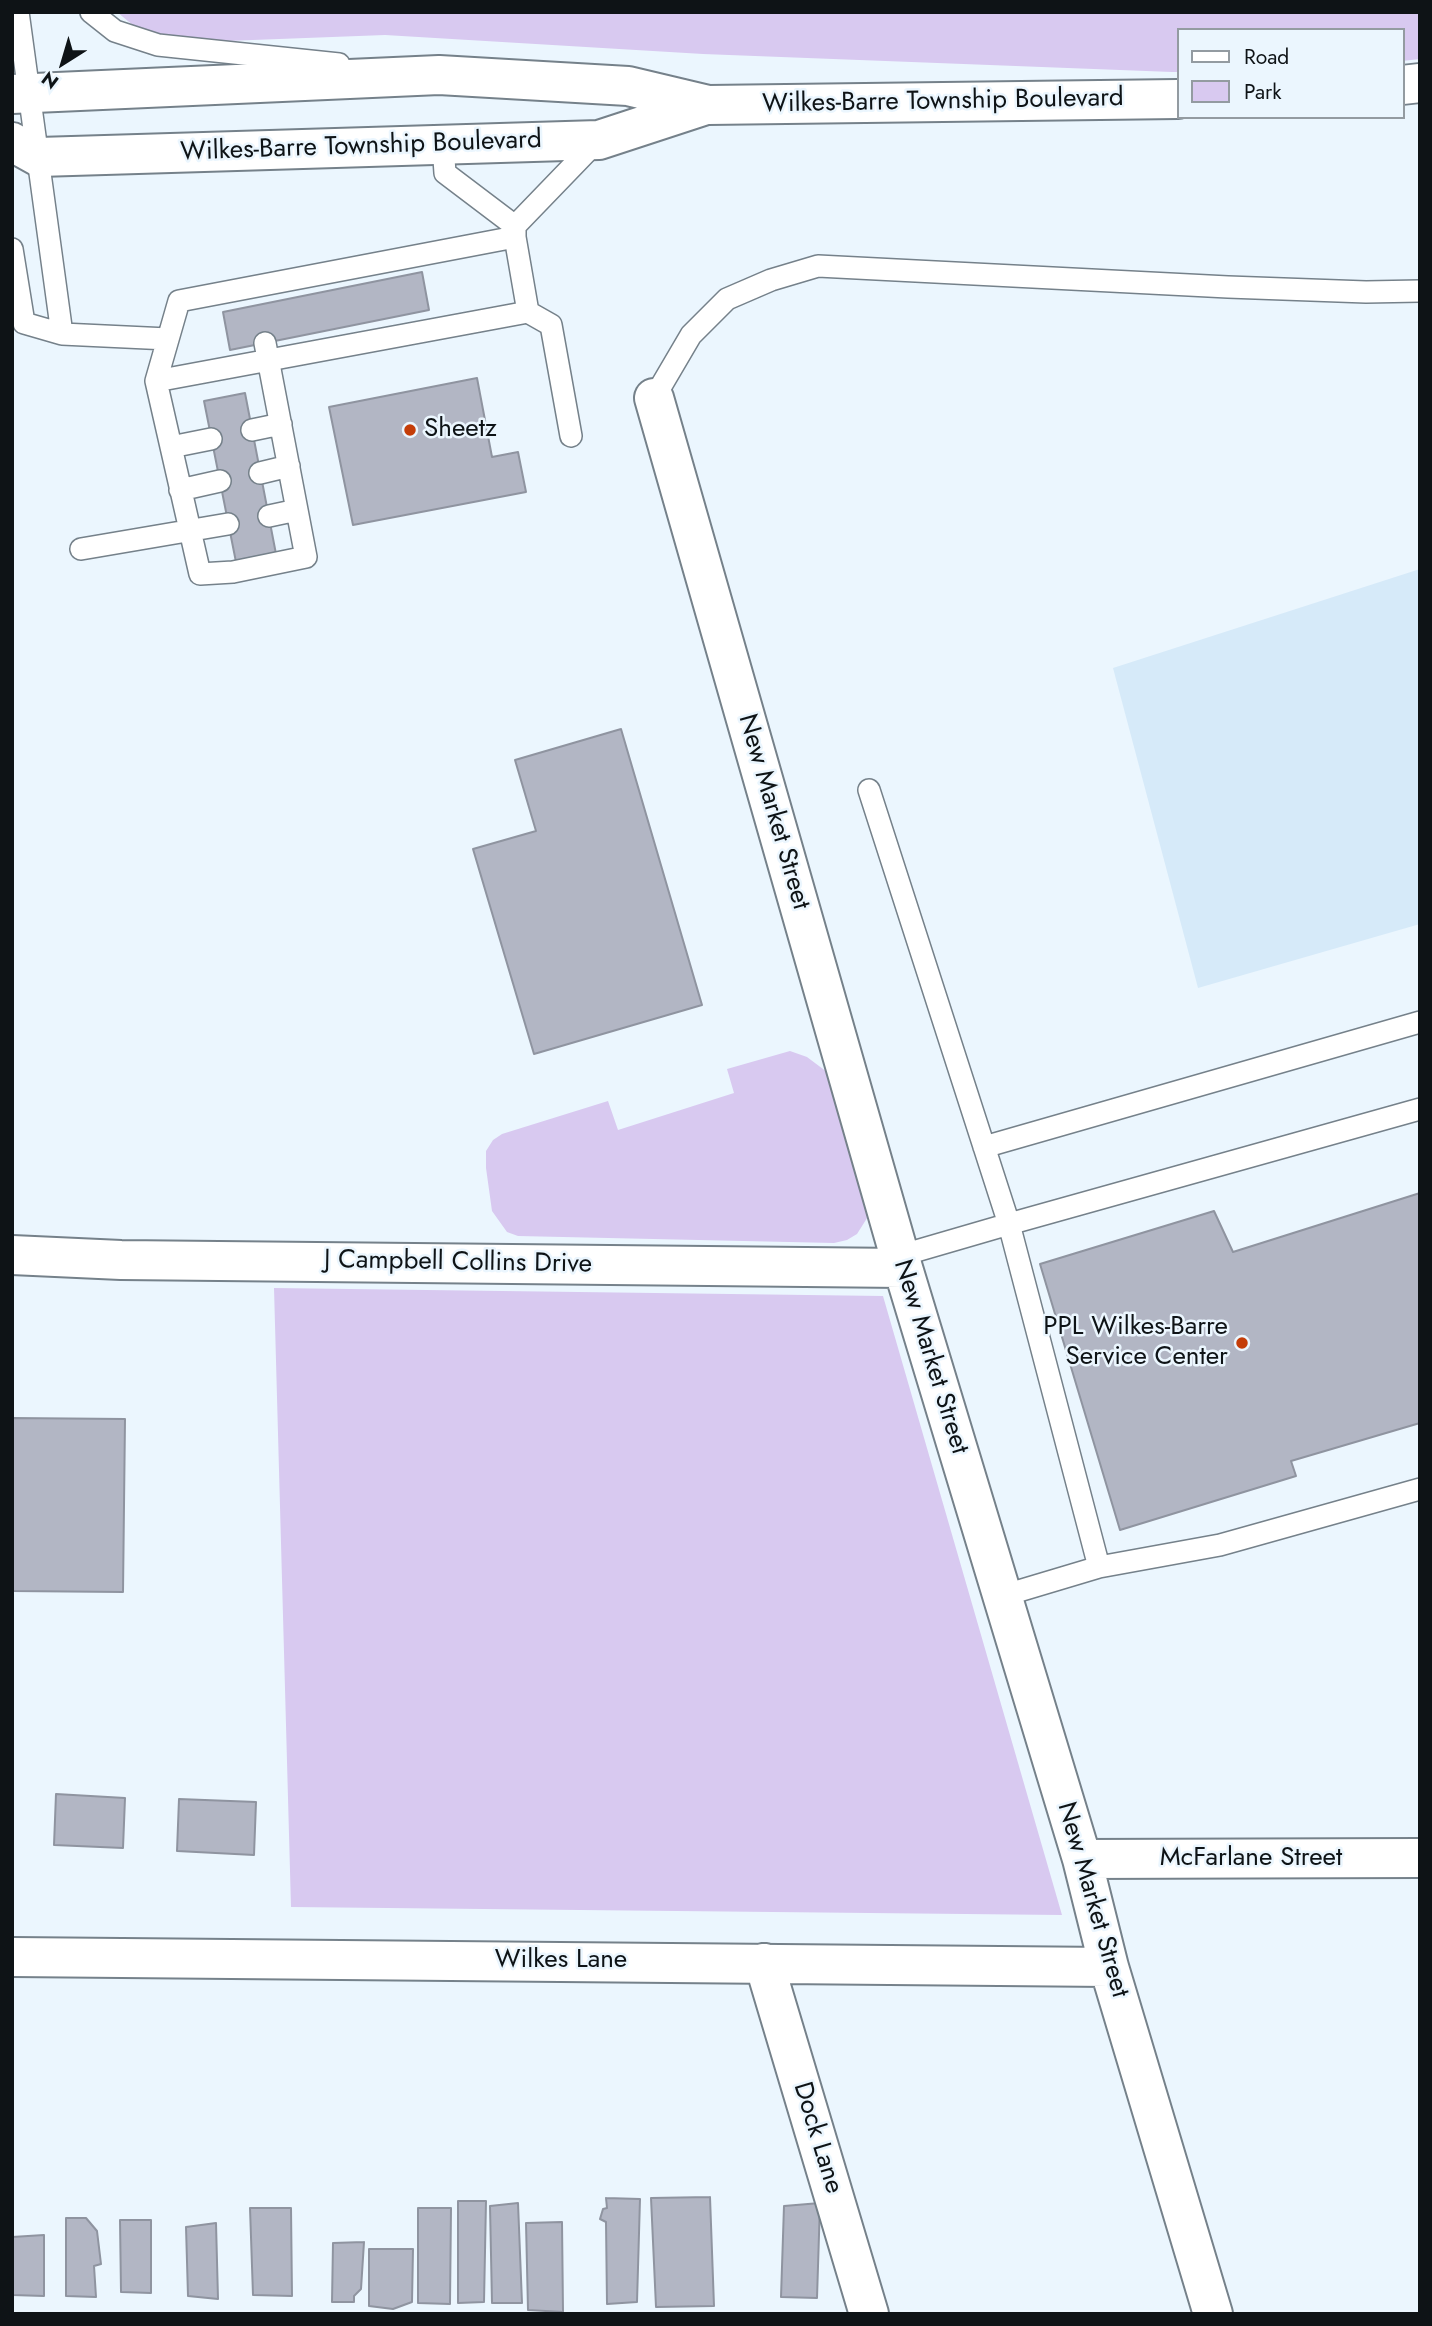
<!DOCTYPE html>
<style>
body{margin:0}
#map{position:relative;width:1432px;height:2326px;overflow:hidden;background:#ebf6fe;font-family:Jost,sans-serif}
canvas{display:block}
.frame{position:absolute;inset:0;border:14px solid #0e1316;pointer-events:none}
.legend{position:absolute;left:1177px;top:28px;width:228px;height:91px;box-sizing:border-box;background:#ebf6fe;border:2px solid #939ba1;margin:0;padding:9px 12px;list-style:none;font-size:21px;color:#0e1316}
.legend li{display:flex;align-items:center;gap:14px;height:35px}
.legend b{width:35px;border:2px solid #939ba1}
.north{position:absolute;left:28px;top:28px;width:70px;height:70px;-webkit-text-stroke:5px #ebf6fe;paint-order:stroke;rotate:217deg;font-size:19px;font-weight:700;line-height:28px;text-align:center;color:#0e1316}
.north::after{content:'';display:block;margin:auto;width:24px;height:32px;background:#0e1316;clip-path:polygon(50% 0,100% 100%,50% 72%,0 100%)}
</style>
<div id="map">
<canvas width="1432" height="2326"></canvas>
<div class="frame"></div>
<ul class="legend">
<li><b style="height:9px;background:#fff"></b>Road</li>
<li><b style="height:19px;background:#d8c9f0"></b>Park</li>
</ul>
<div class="north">N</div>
</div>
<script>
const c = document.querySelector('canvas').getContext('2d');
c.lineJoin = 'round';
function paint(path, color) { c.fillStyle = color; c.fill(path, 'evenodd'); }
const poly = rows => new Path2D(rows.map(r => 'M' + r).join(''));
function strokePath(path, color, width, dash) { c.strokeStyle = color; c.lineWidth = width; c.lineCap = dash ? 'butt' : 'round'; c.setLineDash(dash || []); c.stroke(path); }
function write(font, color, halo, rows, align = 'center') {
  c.font = font + ' Jost,sans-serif'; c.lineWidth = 5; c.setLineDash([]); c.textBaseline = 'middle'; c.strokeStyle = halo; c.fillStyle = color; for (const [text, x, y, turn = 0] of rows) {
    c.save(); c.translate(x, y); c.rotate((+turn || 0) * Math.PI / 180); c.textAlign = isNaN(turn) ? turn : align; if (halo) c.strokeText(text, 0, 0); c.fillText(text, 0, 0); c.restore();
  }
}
paint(poly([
 [1420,569,1420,924,1198,988,1113,668]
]), '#d6eaf9');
paint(poly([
 [117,12,1420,12,1420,59,1402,61,1402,30,1178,30,1178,72,1172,72,703,54,385,35,200,42,140,31],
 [790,1051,807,1057,827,1072,837,1087,869,1215,857,1234,847,1240,834,1243,518,1236,507,1232,492,1211,486,1168,486,1151,493,1140,502,1134,608,1101,618,1130,734,1093,727,1069],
 [274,1288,883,1296,1062,1915,291,1907]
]), '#d8c9f0');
const building = poly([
 [422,272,429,310,230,350,223,312,422,272],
 [477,378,492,457,518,452,526,492,353,525,329,407,477,378],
 [245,393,276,554,236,562,204,401,245,393],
 [621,729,702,1005,534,1054,473,849,536,831,515,760,621,729],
 [1420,1193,1420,1423,1291,1461,1296,1476,1120,1530,1040,1264,1214,1211,1233,1252,1420,1193],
 [12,1418,125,1419,123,1592,12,1591,12,1418],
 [56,1794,125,1798,123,1848,54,1845,56,1794],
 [179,1799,256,1802,254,1855,177,1851,179,1799],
 [710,2197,714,2306,656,2307,651,2198,710,2197],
 [606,2198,640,2199,637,2302,607,2304,606,2222,600,2219,603,2209,607,2208,606,2198],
 [458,2201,486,2201,484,2302,458,2303,458,2201],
 [518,2203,522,2303,492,2303,490,2206,518,2203],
 [820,2203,817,2298,781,2297,784,2206,820,2203],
 [250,2208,291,2208,292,2296,253,2295,250,2208],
 [418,2208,451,2208,450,2304,418,2303,418,2208],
 [66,2218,86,2218,97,2231,101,2264,94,2266,96,2297,66,2296,66,2218],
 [120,2220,151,2220,151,2293,121,2292,120,2220],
 [562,2222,563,2312,528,2310,526,2223,562,2222],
 [216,2223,218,2299,188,2296,186,2227,216,2223],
 [44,2235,44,2296,12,2295,12,2237,44,2235],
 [364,2242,361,2289,354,2296,354,2302,332,2302,333,2243,364,2242],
 [369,2249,413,2249,412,2302,393,2309,369,2306,369,2249]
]);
paint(building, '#b2b6c4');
strokePath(building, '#8f94a0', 2);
const lane = poly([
 [18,12,62,334],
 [91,12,115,31,158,45,339,64],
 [443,145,445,173,515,226],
 [12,249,24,323,62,334,168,339],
 [528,312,551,325,571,436],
 [265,343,306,557,233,572,200,574,156,381,179,301,515,237],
 [156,381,528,312,515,237,515,226,598,140],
 [654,398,691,335,727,299,771,280,818,266,1228,287,1366,292,1420,291],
 [252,430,281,424],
 [171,447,211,439],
 [260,473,289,466],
 [180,490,220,481],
 [269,516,297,510],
 [81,549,228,524],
 [869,790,1009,1224,1420,1109],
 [984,1147,1420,1022],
 [899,1256,1009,1224,1099,1567,1002,1596],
 [1099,1567,1220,1545,1420,1489]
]);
const street = poly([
 [654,398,903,1268,1082,1859,1109,1967,1213,2314],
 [12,1255,121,1260,903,1268],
 [1082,1859,1420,1858],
 [12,1957,1109,1967],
 [764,1963,869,2314]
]);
const primary = poly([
 [1402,85,1420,83],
 [12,94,439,75,628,86,708,105,1178,99],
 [12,142,39,157,599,140,706,105]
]);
strokePath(lane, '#75818a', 24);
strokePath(street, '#75818a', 42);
strokePath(primary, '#75818a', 42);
strokePath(lane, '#fff', 21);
strokePath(street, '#fff', 38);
strokePath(primary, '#fff', 38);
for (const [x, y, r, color] of [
 [410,430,7,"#c43d08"],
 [1242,1343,7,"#c43d08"]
]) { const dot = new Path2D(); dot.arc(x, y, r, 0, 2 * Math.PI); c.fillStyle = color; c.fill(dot); strokePath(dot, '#ebf6fe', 2.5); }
write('26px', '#0e1316', '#ebf6fe', [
 ["Wilkes-Barre Township Boulevard",943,102,-1],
 ["Wilkes-Barre Township Boulevard",361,147,-2],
 ["New Market Street",773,812,74],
 ["J Campbell Collins Drive",458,1263,1],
 ["New Market Street",930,1357,73],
 ["McFarlane Street",1251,1859],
 ["New Market Street",1092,1900,74],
 ["Wilkes Lane",561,1961],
 ["Dock Lane",817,2138,73]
]);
write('26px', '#0e1316', '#ebf6fe', [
 ["Sheetz",424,430],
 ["PPL Wilkes-Barre",1228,1328,"right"],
 ["Service Center",1228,1358,"right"]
], 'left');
</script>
